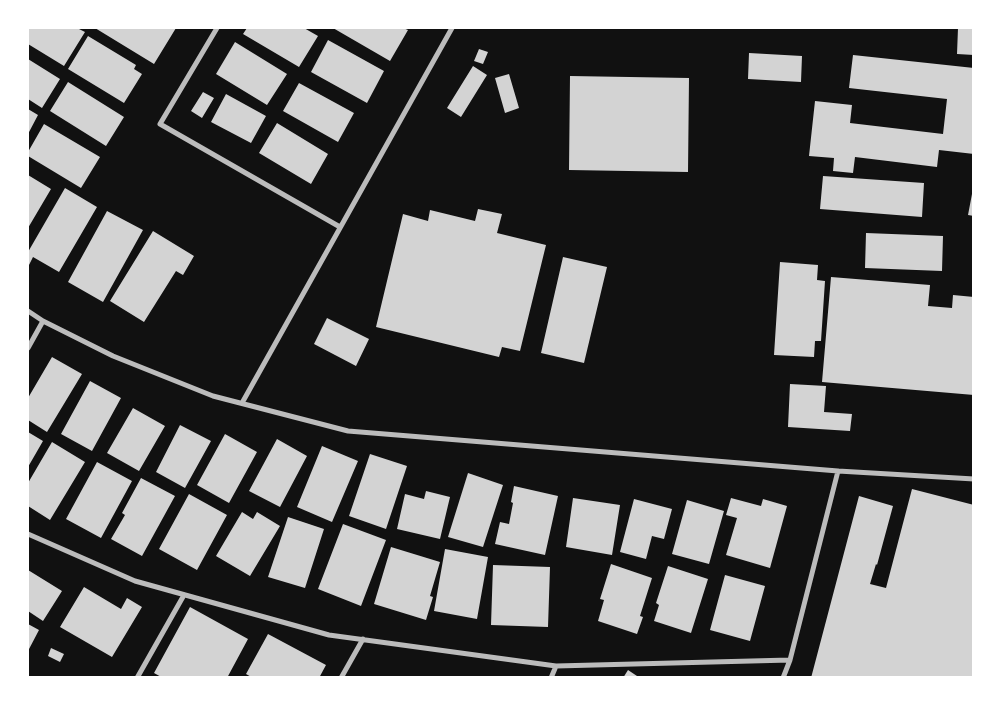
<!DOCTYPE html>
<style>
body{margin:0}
#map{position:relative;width:1001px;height:705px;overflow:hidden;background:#111;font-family:Helvetica,sans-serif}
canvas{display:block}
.frame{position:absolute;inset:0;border:29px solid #fff;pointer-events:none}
</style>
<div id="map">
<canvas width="1001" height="705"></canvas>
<div class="frame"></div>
</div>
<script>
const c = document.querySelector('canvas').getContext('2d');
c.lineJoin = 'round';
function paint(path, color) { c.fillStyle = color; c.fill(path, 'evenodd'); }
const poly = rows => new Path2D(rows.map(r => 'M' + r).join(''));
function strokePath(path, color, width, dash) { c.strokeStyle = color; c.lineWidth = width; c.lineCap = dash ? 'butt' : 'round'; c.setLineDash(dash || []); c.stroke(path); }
paint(poly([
 [28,28,77,28,85,32,64,66,28,44],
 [95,28,176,28,154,64],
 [247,28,304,28,318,36,299,67,243,34],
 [333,28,403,28,408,30,390,61],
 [958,28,974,28,974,55,957,54],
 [88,36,136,65,134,69,142,74,124,103,68,69],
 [328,40,384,71,367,103,311,72],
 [235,42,287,74,267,105,216,74],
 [479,49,488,52,483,64,474,61],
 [749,53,802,56,801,82,748,79],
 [853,55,974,68,974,154,939,150,937,167,855,157,853,173,833,171,834,158,809,156,815,101,852,105,850,123,943,134,947,99,849,88],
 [28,59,60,79,42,108,28,99],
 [473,66,487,75,461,117,447,108],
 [509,74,519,108,505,113,495,78],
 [570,76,689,78,688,172,569,170],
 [68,82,124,117,106,146,50,111],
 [299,83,354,113,338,142,283,111],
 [203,92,214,98,202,118,191,111],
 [226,94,266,116,251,143,211,122],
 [28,109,38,115,28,134],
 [277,123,328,154,311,184,259,153],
 [44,124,100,157,81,188,28,156,28,152],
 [28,175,51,189,28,228],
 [823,176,924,183,922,217,820,209],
 [65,188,97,207,59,272,33,257,28,267,28,252],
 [972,194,974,195,974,216,968,215],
 [478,209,502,214,497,233,546,245,520,351,502,347,499,357,376,327,403,214,428,221,430,210,475,221],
 [107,211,143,230,103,302,68,282],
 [153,231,194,256,183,275,176,271,144,322,110,301],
 [866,233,943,236,942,271,865,268],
 [563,257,607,267,584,363,541,353],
 [780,262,818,265,817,280,825,281,821,341,815,341,814,357,774,355],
 [831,277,930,285,928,306,952,308,953,295,974,297,974,395,822,382],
 [327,318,369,339,356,366,314,344],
 [52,357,82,374,47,432,28,420,28,398],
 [90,381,121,398,92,451,61,434],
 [790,384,826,386,824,412,852,414,850,431,788,427],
 [133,408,165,426,139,471,107,453],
 [180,425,211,441,185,488,156,472],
 [28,432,43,441,28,467],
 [225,434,257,452,229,503,197,485],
 [277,439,307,456,280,507,249,491],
 [52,442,85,462,50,520,28,506,28,483],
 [322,446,358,461,332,522,297,507],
 [370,454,407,466,386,529,349,516],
 [97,462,132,481,101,538,66,519],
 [468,473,503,485,483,547,448,537],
 [141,478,175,496,142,556,111,539,125,515,122,513],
 [514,486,558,496,545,555,495,544,500,522,509,524,513,503,511,502],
 [912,489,974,505,974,678,811,678,859,496,893,506,877,565,876,564,870,584,886,588],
 [426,491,450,497,440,539,397,529,405,494,424,499],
 [189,494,227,515,197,570,159,549],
 [573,498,620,505,612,555,566,547],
 [731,498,761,506,763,499,787,506,770,568,726,555,737,518,726,515],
 [634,499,672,509,664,539,652,536,646,559,620,552],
 [687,500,724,511,709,564,672,554],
 [242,512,253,519,257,512,280,526,250,576,216,556],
 [288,517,324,529,305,588,268,577],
 [343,524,386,540,361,606,318,589],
 [391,547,440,562,430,596,433,597,426,620,374,604],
 [445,549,488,557,477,619,434,611],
 [611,564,652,578,640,616,643,617,637,634,598,621,604,600,600,599],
 [493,565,550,567,548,627,491,625],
 [668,566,708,579,691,633,654,621,659,605,656,603],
 [28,570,62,591,43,621,28,611],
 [725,575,765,586,750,641,710,630],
 [84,587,121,609,127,598,142,607,112,657,60,627],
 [190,607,248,639,227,678,163,678,154,673],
 [28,624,39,630,28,651],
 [268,634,326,665,319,678,253,678,246,674],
 [51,648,64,654,60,662,48,656],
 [628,670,640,678,623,678]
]), '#d3d3d3');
strokePath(poly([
 [217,28,160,124,340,227],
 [28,311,43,321,113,356,213,396,348,431,838,471,974,479],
 [28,348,43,321],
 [242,403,452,28],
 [28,534,135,581,329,635,556,666,790,660],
 [137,678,184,595],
 [341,678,363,639],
 [551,678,556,666],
 [783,678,790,660,838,471]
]), '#bcbcbc', 5);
</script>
